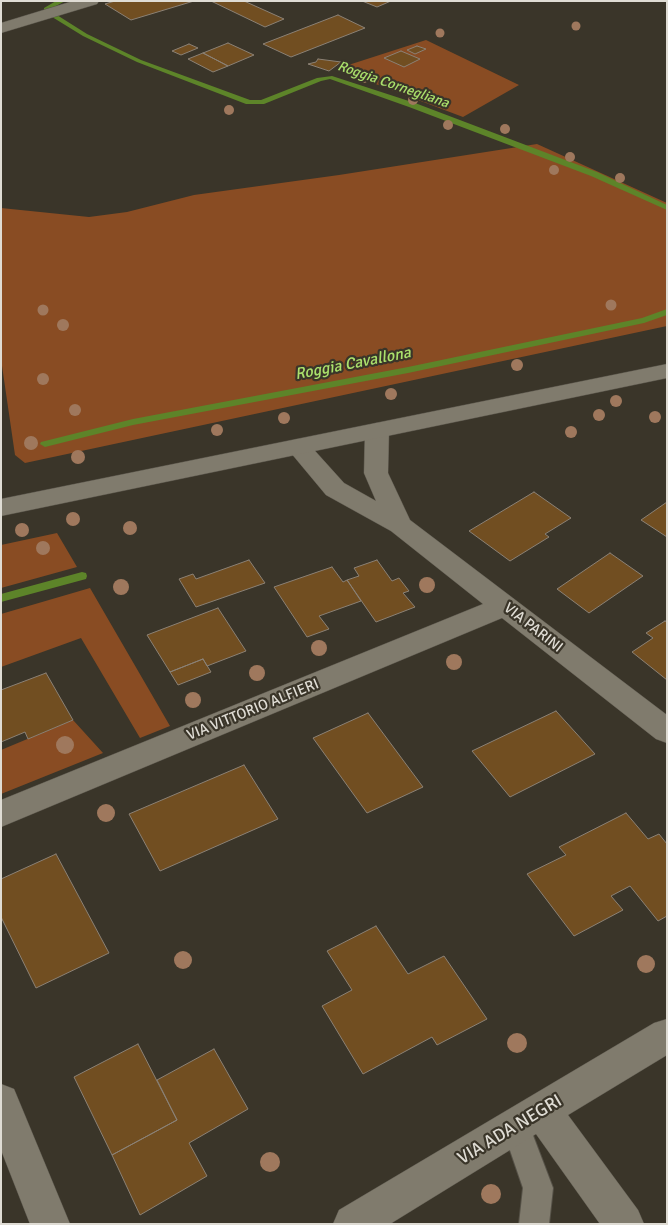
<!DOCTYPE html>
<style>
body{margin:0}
#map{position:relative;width:668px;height:1225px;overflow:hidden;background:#3a3529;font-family:Signika,sans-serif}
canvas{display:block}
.frame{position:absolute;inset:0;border:2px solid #dfdcd4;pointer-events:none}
</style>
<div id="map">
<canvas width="668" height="1225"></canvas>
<div class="frame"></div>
</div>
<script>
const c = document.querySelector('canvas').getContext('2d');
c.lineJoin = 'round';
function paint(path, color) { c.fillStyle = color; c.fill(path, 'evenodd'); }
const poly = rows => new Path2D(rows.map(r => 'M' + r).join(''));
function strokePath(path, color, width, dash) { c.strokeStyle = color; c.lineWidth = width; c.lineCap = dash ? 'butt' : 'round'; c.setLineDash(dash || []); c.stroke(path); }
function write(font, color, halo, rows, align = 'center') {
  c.font = font + ' Signika,sans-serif'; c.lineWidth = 4.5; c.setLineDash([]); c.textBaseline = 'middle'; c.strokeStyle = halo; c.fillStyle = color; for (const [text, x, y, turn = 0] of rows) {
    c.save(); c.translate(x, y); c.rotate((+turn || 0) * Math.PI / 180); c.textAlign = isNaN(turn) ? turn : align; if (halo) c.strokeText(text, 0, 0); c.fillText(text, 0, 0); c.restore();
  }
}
paint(poly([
 [426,40,519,85,463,117,336,69],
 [537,144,667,203,667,326,25,463,15,455,1,359,1,208,89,217,127,212,194,195,339,175],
 [57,533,77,567,1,588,1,545],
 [90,588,112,626,170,726,140,738,81,638,1,667,1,614],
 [73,720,103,753,1,794,1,750]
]), '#894c23');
paint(poly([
 [56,1,65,1,49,10,87,34,141,60,250,100,261,100,317,78,332,76,415,103,597,172,667,205,667,210,591,176,409,107,330,79,321,81,264,104,246,104,137,62,83,36,44,12,44,8,56,1],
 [667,309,667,315,644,323,408,373,133,425,45,447,40,444,41,442,133,419,408,367,642,318,667,309],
 [82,572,86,573,87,576,86,579,1,602,1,594,82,572]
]), '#5d8429');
const building = poly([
 [115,1,194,1,131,20,105,4,115,1],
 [211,1,244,1,284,19,265,27,211,1],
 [362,1,391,1,377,7,362,1],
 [338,15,365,28,291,57,263,44,338,15],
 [228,43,254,55,228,66,203,53,228,43],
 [189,44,198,48,181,55,172,51,189,44],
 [417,46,426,49,415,54,407,50,417,46],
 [401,51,420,59,404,67,384,58,401,51],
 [203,53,228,66,213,72,188,59,203,53],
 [318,59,341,62,329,71,308,64,316,62,318,59],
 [534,492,571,518,545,534,549,537,510,561,469,531,534,492],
 [667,502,667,537,641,520,667,502],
 [610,553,643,576,589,613,557,589,610,553],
 [249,560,265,583,196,607,179,579,193,574,196,579,249,560],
 [377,560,392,581,399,578,409,591,403,593,415,607,376,622,347,580,359,576,354,568,377,560],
 [332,567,343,582,347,580,361,601,319,616,329,629,307,637,274,587,332,567],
 [218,608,246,651,207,666,203,659,170,672,147,635,218,608],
 [665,621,667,622,667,680,632,652,653,638,646,633,665,621],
 [203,659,211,672,178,685,170,672,203,659],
 [46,673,73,720,28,739,25,732,1,742,1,690,46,673],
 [556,711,595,754,510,797,472,751,556,711],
 [368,713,423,787,367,813,313,738,368,713],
 [244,765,278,819,160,871,129,814,244,765],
 [626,813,648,839,659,834,667,844,667,916,658,921,630,886,611,896,623,910,574,936,527,874,566,855,559,847,626,813],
 [56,854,109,953,36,988,1,917,1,879,56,854],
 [376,926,408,974,444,956,487,1019,437,1045,432,1037,363,1074,322,1006,352,990,327,951,376,926],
 [138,1044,177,1120,112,1155,74,1077,138,1044],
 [214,1049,248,1109,189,1143,207,1176,140,1215,112,1155,177,1120,157,1080,214,1049]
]);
paint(building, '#714e21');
strokePath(building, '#8b8175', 1);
const lane = poly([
 [516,1113,526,1117,553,1188,549,1224,519,1224,523,1188,502,1127,506,1117,516,1113]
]);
const street = poly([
 [73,1,99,1,97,4,1,33,1,23,73,1],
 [377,423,385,426,389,431,388,473,410,520,667,715,667,743,656,739,502,618,1,827,1,800,483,604,391,531,326,495,286,447,289,442,298,439,307,442,344,483,376,501,364,473,365,431,369,426,377,423],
 [667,1019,667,1055,568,1115,638,1210,644,1224,600,1224,536,1134,390,1224,333,1224,339,1210,654,1023,667,1019],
 [1,1084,14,1089,70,1224,30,1224,1,1150,1,1084]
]);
const secondary = poly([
 [667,364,667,378,1,516,1,499,667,364]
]);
strokePath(lane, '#565248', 2);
strokePath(street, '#565248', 1);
strokePath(secondary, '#565248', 1);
paint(lane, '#807b6d');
paint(street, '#807b6d');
paint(secondary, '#807b6d');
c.fillStyle = '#9f785d';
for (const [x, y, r] of [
 [576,26,4.5],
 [440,33,4.5],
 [364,78,5],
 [413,100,5],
 [229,110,5],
 [448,125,5],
 [505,129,5],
 [570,157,5],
 [554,170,5],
 [620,178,5],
 [611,305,5.5],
 [43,310,5.5],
 [63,325,6],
 [517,365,6],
 [43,379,6],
 [391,394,6],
 [616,401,6],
 [75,410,6],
 [599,415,6],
 [655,417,6],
 [284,418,6],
 [217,430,6],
 [571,432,6],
 [31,443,7],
 [78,457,7],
 [73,519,7],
 [130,528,7],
 [22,530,7],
 [43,548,7],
 [427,585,8],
 [121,587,8],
 [319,648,8],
 [454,662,8],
 [257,673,8],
 [193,700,8],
 [65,745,9],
 [106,813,9],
 [183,960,9],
 [646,964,9],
 [517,1043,10],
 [270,1162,10],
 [491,1194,10]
]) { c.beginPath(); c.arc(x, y, r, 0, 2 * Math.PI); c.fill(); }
write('italic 14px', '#abe16c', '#3a3529', [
 ["Roggia Cornegliana",393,85,19]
]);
write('15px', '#dfdcd4', '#3a3529', [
 ["VIA PARINI",533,628,38],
 ["VIA VITTORIO ALFIERI",253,710,-22]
]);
write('italic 16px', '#abe16c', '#3a3529', [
 ["Roggia Cavallona",353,364,-11]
]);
write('18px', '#dfdcd4', '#3a3529', [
 ["VIA ADA NEGRI",510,1130,-31]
]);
</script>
